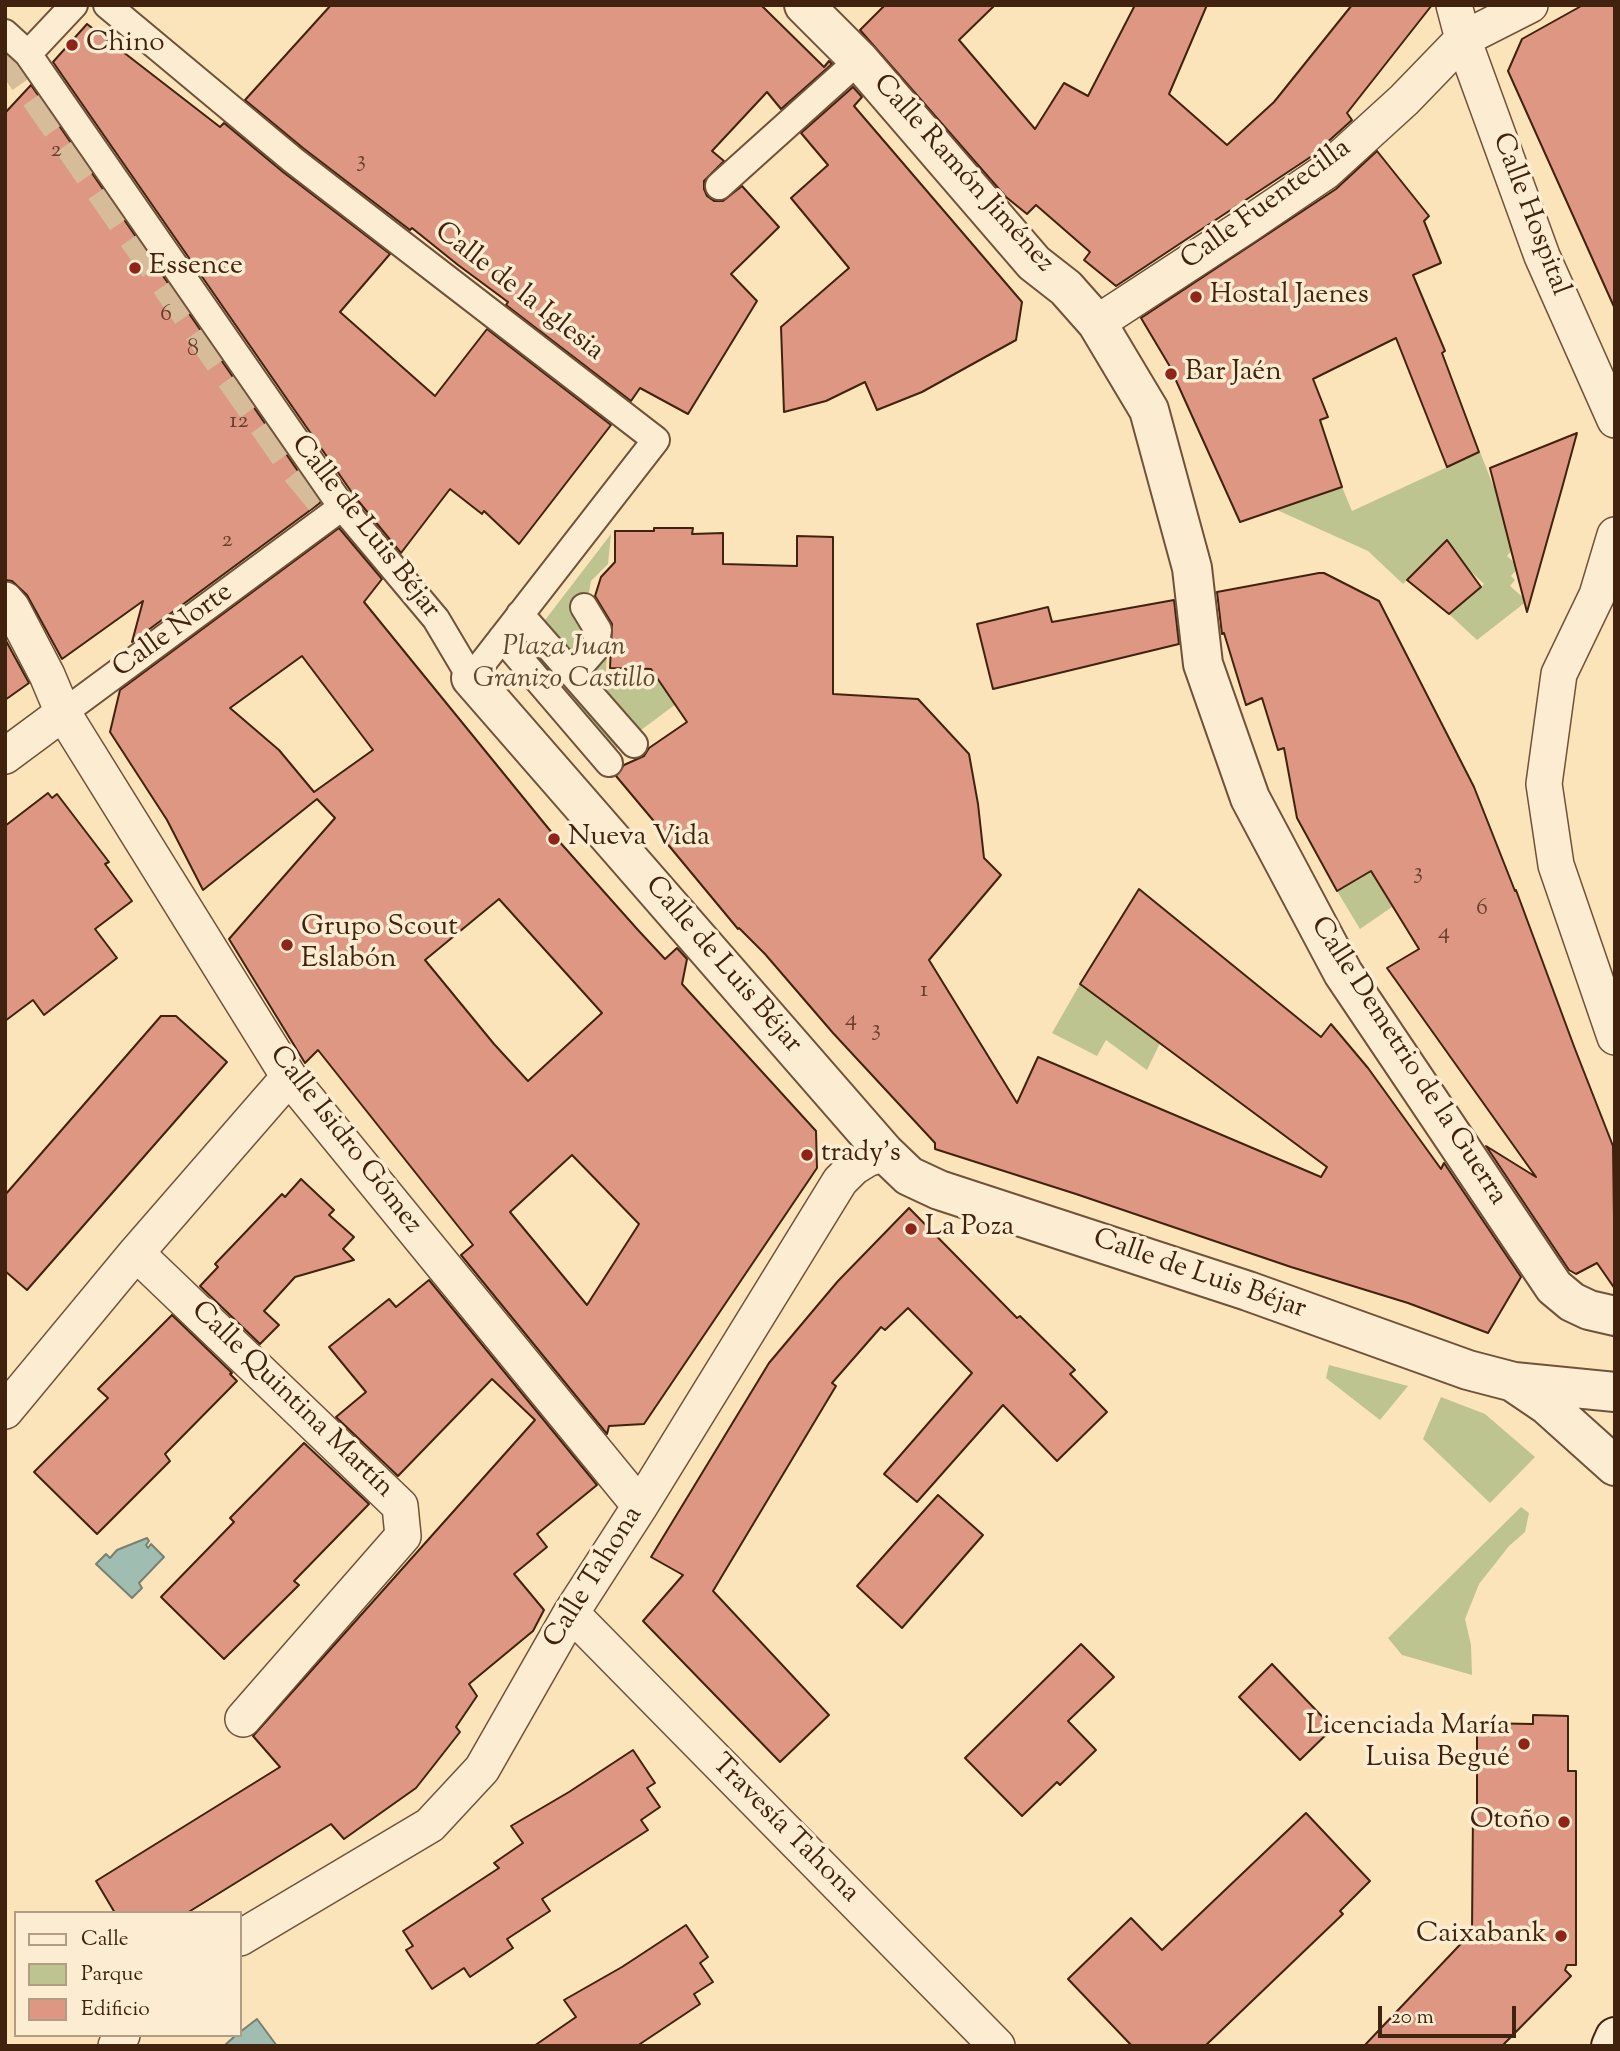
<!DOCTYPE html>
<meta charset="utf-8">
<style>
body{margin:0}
#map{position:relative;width:1620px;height:2051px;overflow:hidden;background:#fbe3ba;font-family:"Sorts Mill Goudy",serif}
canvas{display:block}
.frame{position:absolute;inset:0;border:7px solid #40220e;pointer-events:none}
.legend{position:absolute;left:14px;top:1911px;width:228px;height:126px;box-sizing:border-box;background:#fcedd2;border:2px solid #b19c84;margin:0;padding:9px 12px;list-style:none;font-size:21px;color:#40220e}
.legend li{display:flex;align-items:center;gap:14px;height:35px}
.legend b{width:35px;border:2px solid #b19c84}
.scale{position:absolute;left:1378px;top:2006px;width:138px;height:32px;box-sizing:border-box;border:4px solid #40220e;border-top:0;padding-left:9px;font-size:21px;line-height:24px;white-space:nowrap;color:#40220e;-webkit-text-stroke:5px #fcedd2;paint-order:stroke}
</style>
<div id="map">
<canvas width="1620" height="2051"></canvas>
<div class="frame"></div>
<ul class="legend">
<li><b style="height:9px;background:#fcedd2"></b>Calle</li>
<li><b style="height:19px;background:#bec490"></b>Parque</li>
<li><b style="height:19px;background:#dd9782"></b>Edificio</li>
</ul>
<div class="scale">20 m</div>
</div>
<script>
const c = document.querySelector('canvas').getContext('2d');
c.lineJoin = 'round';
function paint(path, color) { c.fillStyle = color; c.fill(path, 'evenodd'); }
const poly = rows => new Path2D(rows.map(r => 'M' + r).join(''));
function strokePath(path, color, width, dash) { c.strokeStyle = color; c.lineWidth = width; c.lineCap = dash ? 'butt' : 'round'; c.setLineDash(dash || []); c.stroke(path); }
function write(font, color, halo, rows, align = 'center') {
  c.font = font + ' "Sorts Mill Goudy",serif'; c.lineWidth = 7; c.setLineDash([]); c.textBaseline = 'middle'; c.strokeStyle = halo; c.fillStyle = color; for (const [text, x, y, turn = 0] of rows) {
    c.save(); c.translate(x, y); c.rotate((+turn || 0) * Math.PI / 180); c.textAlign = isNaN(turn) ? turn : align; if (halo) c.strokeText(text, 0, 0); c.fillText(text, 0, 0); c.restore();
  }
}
paint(poly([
 [1480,452,1495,490,1504,522,1525,514,1549,535,1536,551,1521,539,1507,556,1519,567,1511,576,1515,580,1510,586,1527,601,1477,640,1449,614,1484,584,1467,568,1447,540,1403,584,1368,551,1277,510,1342,487,1352,511],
 [611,534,608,564,591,581,588,598,608,628,606,672,716,674,597,763,509,667],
 [1371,871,1392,907,1360,929,1337,891],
 [1080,984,1160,1043,1147,1070,1106,1040,1097,1056,1052,1033],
 [1329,1365,1408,1386,1380,1420,1326,1378],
 [1441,1397,1485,1414,1535,1457,1490,1503,1423,1439],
 [1521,1507,1529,1513,1525,1532,1509,1546,1479,1584,1465,1619,1471,1645,1472,1675,1402,1655,1388,1638]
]), '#bec490');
const water = poly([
 [147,1538,149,1541,146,1545,148,1548,151,1544,164,1557,139,1583,142,1588,132,1598,96,1564,106,1554,110,1558,117,1550,147,1538],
 [257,2019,277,2046,224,2046,236,2035,240,2035,240,2032,257,2019]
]);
paint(water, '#9fbeb1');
strokePath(water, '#798070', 2);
const building = poly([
 [331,5,761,5,824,67,829,61,832,64,781,109,767,92,712,151,724,161,704,181,704,189,707,196,714,201,723,201,742,186,779,227,731,274,757,301,688,414,640,388,631,401,506,305,508,302,458,265,412,228,410,230,303,148,245,100,331,5],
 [885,5,995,5,959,40,1035,129,1064,83,1088,96,1135,5,1207,5,1169,94,1227,145,1274,102,1352,5,1432,5,1347,113,1352,120,1312,156,1116,286,1084,260,1090,252,1036,205,1027,214,1006,197,860,30,885,5],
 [1583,5,1615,5,1615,309,1508,71,1522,39,1583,5],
 [87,24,220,127,224,123,283,172,390,254,340,312,435,396,487,329,611,425,519,544,484,511,482,514,450,489,401,553,355,497,53,62,87,24],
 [31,85,320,503,132,642,143,601,62,659,27,595,12,581,5,580,5,113,31,85],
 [853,87,862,97,854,106,1022,302,1016,340,922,392,877,410,865,382,826,401,784,412,781,327,849,268,791,198,828,165,801,133,853,87],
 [1377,151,1429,216,1424,221,1441,263,1413,275,1445,351,1442,353,1479,452,1447,467,1396,338,1313,379,1328,417,1320,420,1342,487,1240,522,1169,365,1141,318,1336,189,1377,151],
 [1577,433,1562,488,1527,612,1490,468,1577,433],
 [339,528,382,579,364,602,557,839,638,930,665,959,677,948,687,959,682,984,816,1131,817,1168,644,1424,609,1426,607,1434,461,1255,473,1245,318,1050,305,1063,229,939,335,818,317,799,203,890,167,820,110,732,120,690,339,528],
 [302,656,373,750,314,792,279,750,230,708,302,656],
 [499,899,602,1013,528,1081,494,1044,425,960,499,899],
 [572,1155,639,1224,587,1305,510,1212,572,1155],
 [654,528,693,528,692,534,723,533,723,564,797,566,797,536,833,537,833,694,918,699,969,754,978,804,984,858,1001,875,929,960,1017,1103,1038,1057,1321,1177,1327,1167,1080,984,1139,889,1321,1037,1331,1024,1368,1068,1441,1169,1444,1163,1521,1277,1488,1333,1408,1303,1291,1267,1076,1194,935,1149,935,1143,833,1033,765,954,739,928,738,929,665,841,668,838,616,776,624,765,644,756,649,748,687,722,651,669,610,668,612,624,595,596,601,577,615,562,615,531,654,531,654,528],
 [1447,540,1481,587,1449,614,1407,580,1447,540],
 [1319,573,1324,573,1379,601,1474,787,1515,891,1516,890,1575,1049,1613,1146,1615,1289,1597,1263,1576,1274,1569,1270,1486,1146,1536,1177,1387,968,1419,949,1371,871,1337,891,1297,818,1284,748,1278,750,1262,698,1246,705,1224,633,1222,634,1217,592,1319,573],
 [1174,600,1179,644,993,689,977,624,1048,607,1052,622,1174,600],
 [5,639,29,683,5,700,5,639],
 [48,793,52,798,57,794,109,862,105,864,132,901,95,929,117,958,44,1015,33,1000,5,1021,5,826,48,793],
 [161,1016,176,1016,227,1062,27,1290,5,1271,5,1195,161,1016],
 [301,1179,334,1210,329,1215,354,1237,343,1249,354,1260,295,1277,264,1311,279,1325,260,1344,200,1286,218,1267,215,1264,282,1194,285,1197,301,1179],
 [909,1208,1017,1318,1020,1316,1075,1370,1070,1374,1107,1412,1057,1461,1003,1405,917,1502,884,1474,972,1373,908,1308,885,1330,881,1327,832,1383,836,1386,713,1591,829,1715,780,1762,643,1621,683,1575,651,1557,769,1363,838,1281,909,1208],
 [429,1280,597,1485,537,1534,547,1547,514,1574,544,1610,533,1631,469,1684,477,1696,456,1727,460,1732,416,1788,344,1839,331,1824,187,1913,115,1913,96,1881,280,1767,253,1736,535,1420,492,1379,398,1476,336,1417,366,1392,329,1347,389,1299,396,1307,429,1280],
 [172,1315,232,1373,230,1374,237,1381,165,1454,170,1461,97,1534,34,1472,108,1398,98,1389,172,1315],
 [304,1443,369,1504,294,1581,299,1585,224,1659,161,1597,234,1522,230,1518,304,1443],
 [938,1495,983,1535,902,1628,857,1586,938,1495],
 [1081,1644,1114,1677,1068,1721,1096,1750,1060,1785,1057,1782,1022,1816,965,1758,1081,1644],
 [1272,1664,1333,1728,1300,1760,1239,1697,1272,1664],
 [1533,1715,1568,1716,1568,1771,1576,1771,1576,1965,1567,1965,1565,1970,1571,1976,1502,2046,1364,2046,1472,1932,1473,1810,1477,1810,1477,1723,1533,1724,1533,1715],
 [633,1750,655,1783,647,1788,660,1807,641,1820,648,1830,542,1899,550,1911,507,1939,513,1948,470,1977,464,1968,432,1989,406,1950,413,1946,403,1931,499,1868,494,1863,523,1843,511,1826,569,1792,633,1750],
 [1306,1813,1370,1881,1340,1911,1343,1914,1205,2046,1132,2046,1068,1979,1131,1918,1162,1950,1306,1813],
 [686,1925,708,1957,700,1963,713,1982,694,1994,700,2004,637,2046,534,2046,576,2017,564,2000,622,1967,686,1925]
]);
paint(building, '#dd9782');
strokePath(building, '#40220e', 2);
strokePath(poly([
 [5,49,12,56,298,467,333,509]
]), '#d6bc98', 38, [38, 19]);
const pedestrian = poly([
 [5,33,28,54,342,507,436,619,471,678,656,440,293,160,107,5],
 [28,54,74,5],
 [719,186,859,60],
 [520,614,634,744],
 [502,638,609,763],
 [573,674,595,649,598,630,584,607],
 [63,713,342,507]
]);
const minor = poly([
 [1454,5,1463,39,1542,256,1615,420],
 [1097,323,1247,225,1325,172,1404,100,1463,39,1530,5],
 [1615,535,1597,595,1559,674,1544,784,1556,865,1615,1037],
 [5,600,12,608,47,675,63,713,289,1077,640,1506],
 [5,756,63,713],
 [136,1253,400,1506,403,1536,243,1719],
 [5,1411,136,1253,289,1077],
 [571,1613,997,2046],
 [240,1938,430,1825,482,1769,571,1613,640,1506,840,1181,854,1167,867,1159,885,1153],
 [116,2046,122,2035]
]);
const tertiary = poly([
 [804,5,859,60,1034,263,1066,288,1097,323,1149,410,1192,568,1203,664,1250,798,1343,973,1554,1287,1572,1302,1589,1310,1615,1316],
 [471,678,885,1153,909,1176,939,1190,1248,1291,1468,1370,1514,1382,1615,1392],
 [1516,1384,1547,1405,1615,1466]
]);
const secondary = poly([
 [1611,2046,1615,2037]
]);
strokePath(pedestrian, '#6f5239', 30);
strokePath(minor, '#6f5239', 38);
strokePath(tertiary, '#6f5239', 42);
strokePath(secondary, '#40220e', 42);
strokePath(pedestrian, '#fcedd2', 26);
strokePath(minor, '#fcedd2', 35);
strokePath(tertiary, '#fcedd2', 38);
strokePath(secondary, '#fcedd2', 38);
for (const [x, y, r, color] of [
 [72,45,7,"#8f2418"],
 [135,268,7,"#8f2418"],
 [1196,297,7,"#8f2418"],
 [1171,374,7,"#8f2418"],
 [554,839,7,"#8f2418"],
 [287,945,7,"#8f2418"],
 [807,1155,7,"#8f2418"],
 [911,1229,7,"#8f2418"],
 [1524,1744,7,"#8f2418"],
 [1564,1822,7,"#8f2418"],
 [1561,1936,7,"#8f2418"]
]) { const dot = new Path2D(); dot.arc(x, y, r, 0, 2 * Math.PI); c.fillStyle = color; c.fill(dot); strokePath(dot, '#fcedd2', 2.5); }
write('24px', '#673f2b', null, [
 ["2",56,152],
 ["3",361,162],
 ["6",166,316],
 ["8",193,351],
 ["12",239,423],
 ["2",227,542],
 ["3",1418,874],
 ["6",1482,910],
 ["4",1444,934],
 ["1",924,992],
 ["4",851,1021],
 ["3",876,1031]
]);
write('28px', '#40220e', '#fcedd2', [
 ["Chino",86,45],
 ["Essence",149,268],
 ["Hostal Jaenes",1210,297],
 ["Bar Jaén",1185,374],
 ["Nueva Vida",568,839],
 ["Grupo Scout",301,929],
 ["Eslabón",301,961],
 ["trady's",821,1155],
 ["La Poza",925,1229],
 ["Licenciada María",1510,1728,"right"],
 ["Luisa Begué",1510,1760,"right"],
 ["Otoño",1550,1822,"right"],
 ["Caixabank",1547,1936,"right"]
], 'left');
write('28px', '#40220e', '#fcedd2', [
 ["Calle Ramón Jiménez",962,175,48],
 ["Calle Fuentecilla",1267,206,-36],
 ["Calle Hospital",1529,215,69],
 ["Calle de la Iglesia",518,293,38],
 ["Calle de Luis Béjar",364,528,52],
 ["Calle Norte",174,632,-36],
 ["Calle de Luis Béjar",722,966,49],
 ["Calle Demetrio de la Guerra",1407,1062,57],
 ["Calle Isidro Gómez",344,1141,52],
 ["Calle de Luis Béjar",1199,1276,19],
 ["Calle Quintina Martín",291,1401,44],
 ["Calle Tahona",595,1578,-58],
 ["Travesía Tahona",784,1830,45]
]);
write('italic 28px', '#604a2e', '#fcedd2', [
 ["Plaza Juan",564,649],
 ["Granizo Castillo",564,681]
]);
</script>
